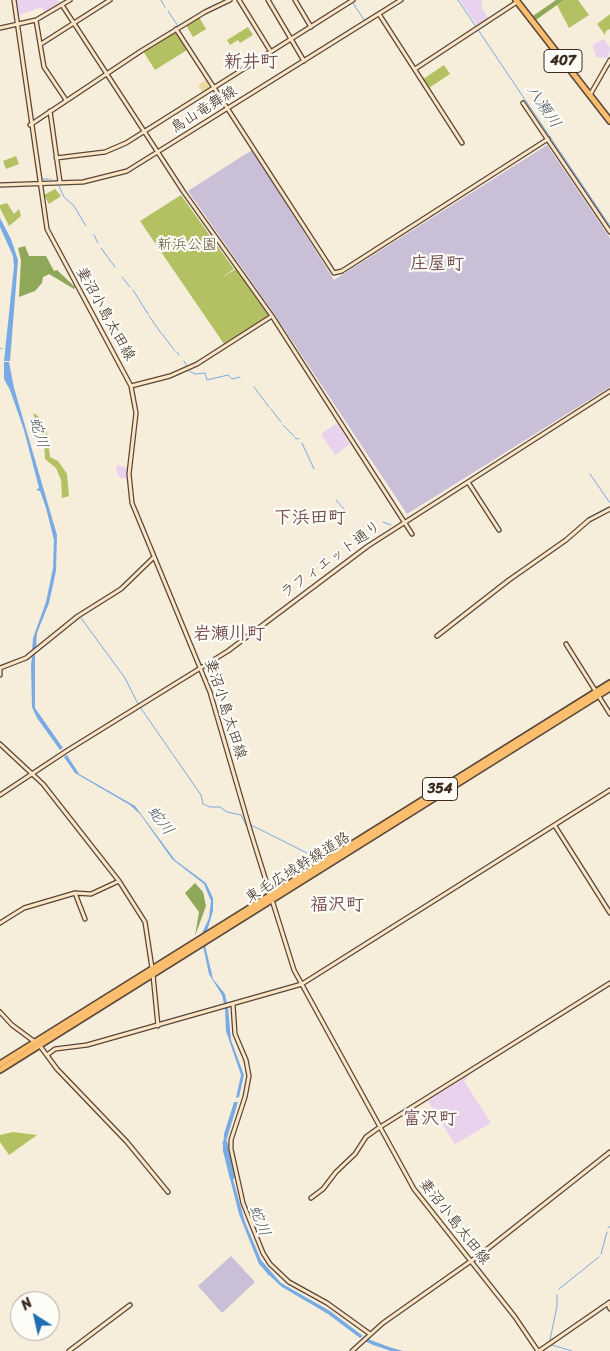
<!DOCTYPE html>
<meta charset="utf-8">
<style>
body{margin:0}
#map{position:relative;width:610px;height:1351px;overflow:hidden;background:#f7eddb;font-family:Sriracha,sans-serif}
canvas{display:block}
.north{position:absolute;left:10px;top:1291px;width:50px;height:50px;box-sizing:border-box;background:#fdfcf7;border:1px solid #afa8a0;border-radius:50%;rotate:325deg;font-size:14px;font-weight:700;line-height:20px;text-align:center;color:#3b2a1e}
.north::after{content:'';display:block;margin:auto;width:18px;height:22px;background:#1f6fb2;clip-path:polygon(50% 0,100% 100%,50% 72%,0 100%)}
</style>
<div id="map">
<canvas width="610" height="1351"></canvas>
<div class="north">N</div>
</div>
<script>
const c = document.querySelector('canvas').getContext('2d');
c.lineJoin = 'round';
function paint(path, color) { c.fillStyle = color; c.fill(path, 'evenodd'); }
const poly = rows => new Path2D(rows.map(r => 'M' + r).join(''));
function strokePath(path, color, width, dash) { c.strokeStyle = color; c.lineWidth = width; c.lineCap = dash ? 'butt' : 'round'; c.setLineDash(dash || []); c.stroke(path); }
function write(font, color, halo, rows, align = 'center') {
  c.font = font + ' Sriracha,"Klee One",sans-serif'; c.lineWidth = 4.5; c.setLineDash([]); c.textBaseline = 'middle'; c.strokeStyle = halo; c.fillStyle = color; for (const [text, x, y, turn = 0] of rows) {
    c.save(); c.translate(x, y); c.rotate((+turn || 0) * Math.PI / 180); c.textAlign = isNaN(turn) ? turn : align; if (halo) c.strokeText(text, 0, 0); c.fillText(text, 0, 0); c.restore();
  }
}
paint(poly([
 [17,0,58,0,59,3,44,12,42,7,19,15],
 [460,0,482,0,482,8,489,19,478,27],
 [604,39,610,48,608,58,596,57,593,48,594,44],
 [337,423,350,444,335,455,321,434],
 [117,465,128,468,128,478,120,478,116,470],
 [471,1073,464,1081,491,1123,455,1144,428,1101]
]), '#e8d2ee');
paint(poly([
 [547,145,610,238,610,387,407,514,275,315,188,191,252,150,334,280],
 [231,1256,255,1282,222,1313,198,1286]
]), '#c9bfd7');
paint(poly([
 [564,0,578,0,589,15,569,28,557,5],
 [610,14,610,29,606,31,605,35,597,24],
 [199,17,206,29,193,37,186,25],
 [248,27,253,35,240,43,238,40,230,45,227,40],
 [175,32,187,50,155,70,143,51],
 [444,65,450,74,429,88,423,79],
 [16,156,19,164,6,169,3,161],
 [55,189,61,196,49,204,44,195],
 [181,195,234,269,221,278,236,269,269,316,224,344,140,221],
 [7,203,14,214,19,209,21,216,9,226,0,208,0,205],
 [33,413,38,416,47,432,50,457,58,461,67,474,69,496,62,498,61,480,56,468,45,459,44,442],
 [13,1132,37,1135,9,1155,0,1142,0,1135]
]), '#b4c163');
paint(poly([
 [556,0,564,0,533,22,530,18],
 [25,246,29,256,46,256,54,271,57,270,75,287,74,289,49,274,43,277,42,283,35,291,19,297,21,260,18,248],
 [195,883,203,892,206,906,195,936,199,912,185,893]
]), '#8fa759');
paint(poly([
 [207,79,211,88,203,93,198,85]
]), '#eeda9e');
paint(poly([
 [0,218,11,239,18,260,10,361,4,361,14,266,13,256,0,227],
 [4,362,9,362,14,388,57,535,56,571,49,603,37,633,36,648,32,652,33,638,46,602,53,568,54,540,46,508,40,491,36,490,39,488,24,430,10,390,4,379],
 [35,653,35,708,63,748,60,750,37,718,32,707,31,666,32,656],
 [67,755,79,774,135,806,175,860,206,883,213,898,213,911,207,931,202,933,209,918,211,901,204,884,172,859,140,814,130,805,75,773,64,757],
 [205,945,213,979,225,994,227,1004,224,1004,222,995,209,974,203,946],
 [228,1007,231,1040,244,1075,239,1097,236,1098,241,1075,226,1031,225,1008],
 [234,1102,238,1102,225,1145,228,1161,245,1222,261,1260,281,1283,330,1311,363,1336,360,1338,328,1314,282,1287,269,1275,267,1275,268,1274,259,1264,239,1214,223,1151,224,1134],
 [368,1339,389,1347,403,1351,391,1351,373,1345,365,1341]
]), '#78aae4');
strokePath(poly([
 [161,0,165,7],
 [458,0,610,226],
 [353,3,364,20],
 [206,9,226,0],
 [168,11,178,26,202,12],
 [43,179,48,179],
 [50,179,51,179],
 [59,186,64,197,74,206,86,226],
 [94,235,98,243],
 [101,248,115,267],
 [122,277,130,287],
 [133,290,148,314],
 [149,316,161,333],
 [162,334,175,351],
 [0,348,2,349],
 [177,352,179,355],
 [184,361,187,366],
 [189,371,195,374,205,373,207,380,228,375,232,379,240,377],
 [254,387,269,407],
 [271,409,281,422],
 [283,425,294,436],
 [295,438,299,439],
 [302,443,314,469],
 [590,474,610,503],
 [336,500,344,509],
 [383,522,391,525],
 [81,618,125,678,138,704],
 [140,707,201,795,203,804,210,807,220,807,227,812,241,815,246,825],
 [251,825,319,859],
 [608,1228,610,1226],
 [601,1254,607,1232],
 [559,1289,599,1257],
 [550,1340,557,1306,557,1295],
 [552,1345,572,1351]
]), '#78aae4', 1);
strokePath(poly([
 [225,1143,232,1177]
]), '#78aae4', 5);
const secondary = poly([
 [14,0,47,229,131,386,136,413,129,474,132,503,210,692,251,833,294,970,414,1189,515,1317,538,1351],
 [239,0,271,52],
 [268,0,304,61],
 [295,0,311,27],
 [62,5,183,191,272,316,412,534],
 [379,14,462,143],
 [36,20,44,67,66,100],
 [0,28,36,20,70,0],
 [176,29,334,273,342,271,548,139],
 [41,44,110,0],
 [415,69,517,2],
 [590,95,610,60],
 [523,103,610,232],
 [50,111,60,182],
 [30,125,141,51,205,12,230,0],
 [56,158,105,152,126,143,353,0],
 [0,185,83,182,127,171,401,0],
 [131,386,170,376,197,364,272,316],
 [468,482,499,530],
 [437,636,509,580,566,540,589,520,610,509],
 [566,644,610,714],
 [0,668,26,658,78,616,121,589,153,558],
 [0,675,0,668],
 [0,744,43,784,119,881,145,922,152,968],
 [0,795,68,750,228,651,368,546,610,391],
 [555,826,610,913],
 [75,893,85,919],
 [0,923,24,908,75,893,91,894,119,881],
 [153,975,158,1026],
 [233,1005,235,1034,246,1060,249,1076,245,1097,231,1140,231,1149,243,1203,263,1253,270,1264,289,1282,327,1303,370,1334],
 [0,1012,12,1025,35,1042],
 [40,1046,57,1069,127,1142,168,1192],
 [47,1055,55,1049,87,1045,302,984,610,790],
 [311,1198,323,1189,336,1172,355,1154,366,1137,377,1129,610,983],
 [608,1304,610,1309],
 [69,1351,130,1305],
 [352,1351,383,1323,481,1254,610,1152],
 [539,1351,610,1302]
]);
const highway = poly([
 [516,0,610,121],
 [0,1064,610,683],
 [0,1070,610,688]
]);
strokePath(secondary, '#57473a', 5.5);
strokePath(highway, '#57473a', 8);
strokePath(secondary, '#fde5c5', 3);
strokePath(highway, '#fabe6e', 5);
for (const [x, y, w] of [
 [563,61,38],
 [440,789,35]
]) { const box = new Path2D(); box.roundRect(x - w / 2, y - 11.5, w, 23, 4); c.fillStyle = '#fdfcf7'; c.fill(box); strokePath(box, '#3b2a1e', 1); }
write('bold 14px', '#3b2a1e', null, [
 ["407",563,61],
 ["354",440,789]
]);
write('15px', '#3b2a1e', '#fdfcf7', [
 ["鳥山竜舞線",204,110,-32],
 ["妻沼小島太田線",105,314,61],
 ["ラフィエット通り",331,560,-36],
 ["妻沼小島太田線",225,709,72],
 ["東毛広域幹線道路",298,868,-32],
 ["妻沼小島太田線",454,1222,52]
]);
write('15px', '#5f5733', '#fdfcf7', [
 ["新浜公園",187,245]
]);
write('italic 16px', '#505763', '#fdfcf7', [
 ["八瀬川",543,107,56],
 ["蛇川",38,433,74],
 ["蛇川",160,821,54],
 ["蛇川",259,1221,69]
]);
write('bold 18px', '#744d4f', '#fdfcf7', [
 ["新井町",251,62],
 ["庄屋町",437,264],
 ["下浜田町",310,518],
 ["岩瀬川町",229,634],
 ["福沢町",337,905],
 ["富沢町",430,1119]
]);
</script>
